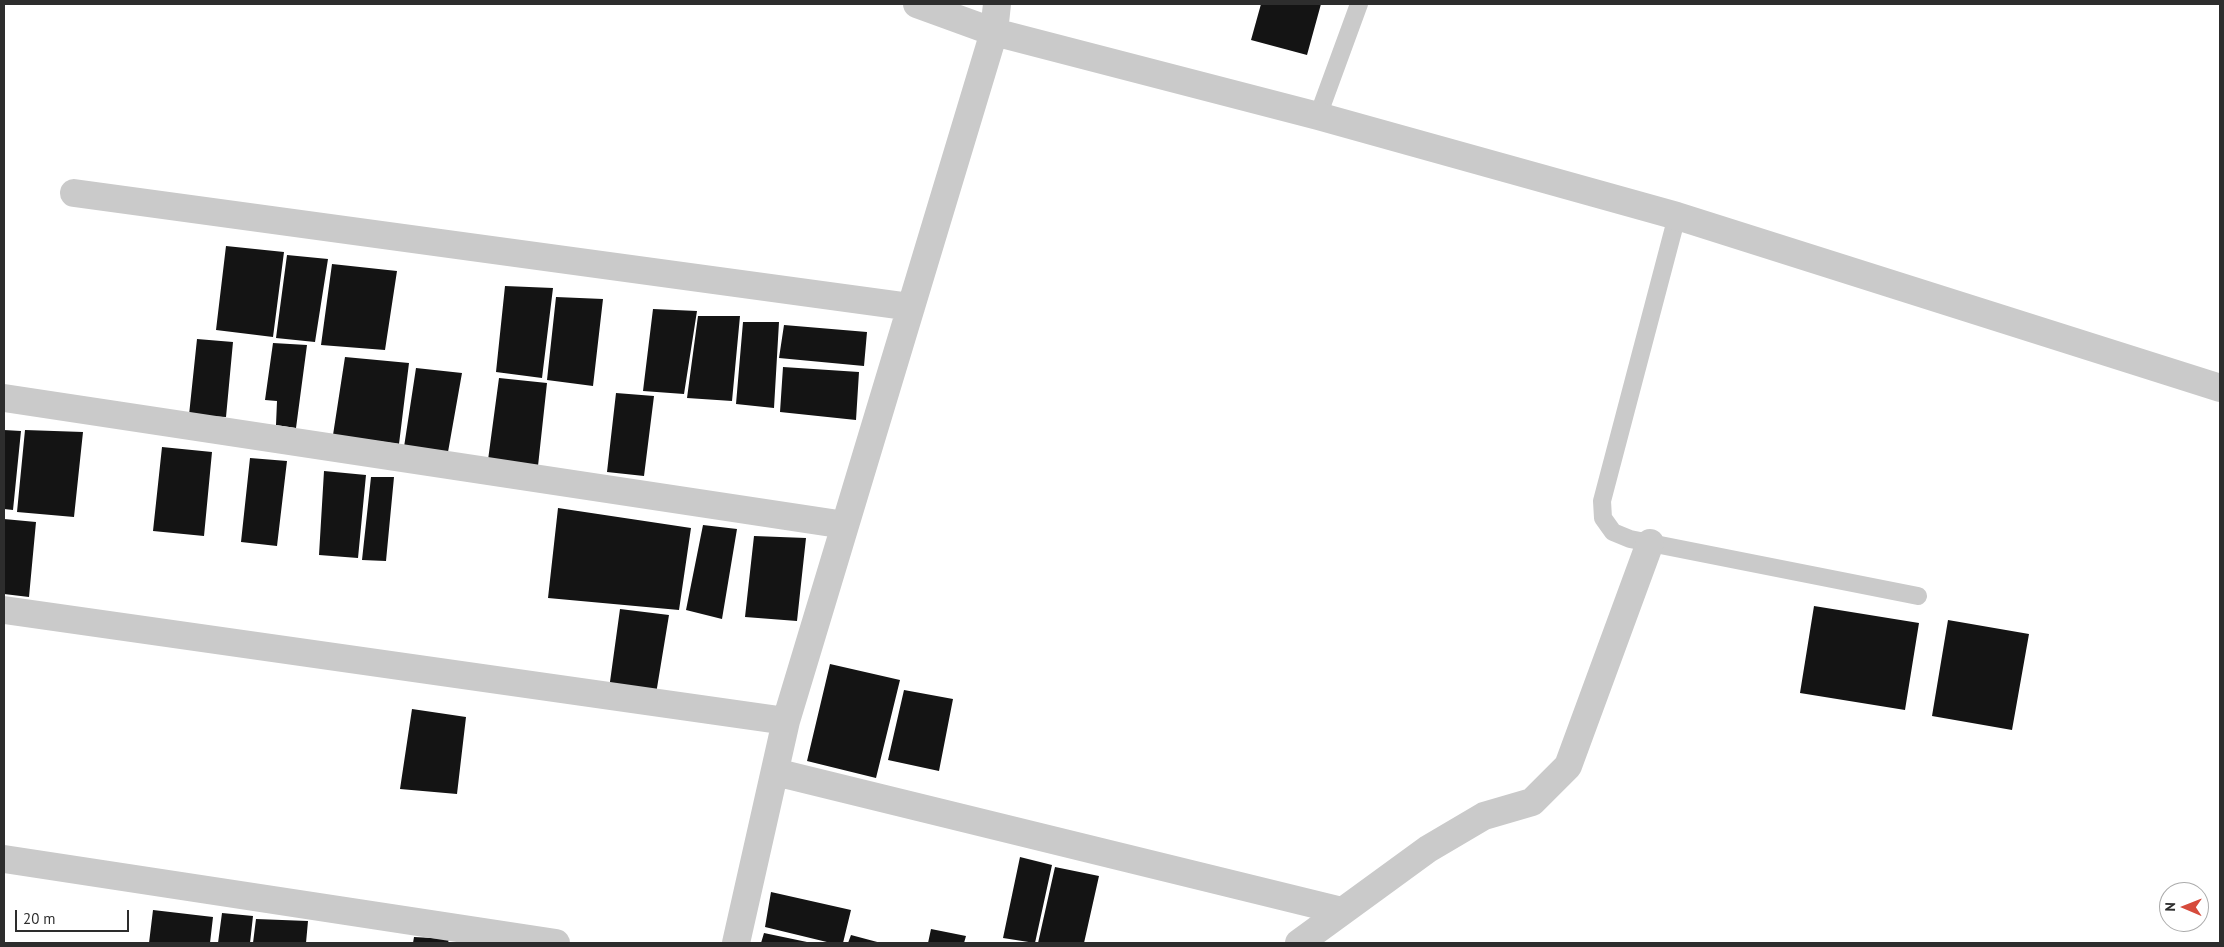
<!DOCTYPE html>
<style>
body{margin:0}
#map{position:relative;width:2224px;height:947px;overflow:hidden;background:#fff;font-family:"PT Sans",sans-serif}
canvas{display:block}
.frame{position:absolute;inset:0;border:5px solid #2d2d2d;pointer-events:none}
.north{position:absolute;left:2159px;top:882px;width:50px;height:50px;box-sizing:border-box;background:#fff;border:1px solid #ababab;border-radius:50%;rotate:271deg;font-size:14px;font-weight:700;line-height:20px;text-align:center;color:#2d2d2d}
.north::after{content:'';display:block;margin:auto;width:18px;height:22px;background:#d64b3c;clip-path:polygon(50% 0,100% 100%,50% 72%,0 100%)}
.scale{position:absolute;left:15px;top:910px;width:114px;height:22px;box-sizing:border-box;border:2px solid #2d2d2d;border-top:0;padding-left:6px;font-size:15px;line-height:18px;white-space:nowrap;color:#2d2d2d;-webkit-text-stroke:4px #fff;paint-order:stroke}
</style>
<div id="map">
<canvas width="2224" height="947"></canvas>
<div class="frame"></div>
<div class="north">N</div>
<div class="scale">20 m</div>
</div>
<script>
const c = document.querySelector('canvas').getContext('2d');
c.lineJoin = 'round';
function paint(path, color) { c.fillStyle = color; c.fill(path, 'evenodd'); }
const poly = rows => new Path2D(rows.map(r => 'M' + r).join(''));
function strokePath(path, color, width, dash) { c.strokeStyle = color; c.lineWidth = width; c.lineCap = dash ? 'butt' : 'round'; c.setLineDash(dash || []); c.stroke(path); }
paint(poly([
 [1261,4,1321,4,1307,55,1251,40],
 [226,246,284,252,273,337,216,330],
 [287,255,328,259,315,342,276,338],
 [332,264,397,271,385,350,321,345],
 [505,286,553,288,542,378,496,372],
 [556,297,603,299,593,386,547,380],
 [653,309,697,311,684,394,643,391],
 [698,316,740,316,732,401,687,398],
 [743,322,779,322,774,408,736,404],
 [784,325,867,332,864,366,779,358],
 [197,339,233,342,226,417,189,415],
 [273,343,307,345,296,428,276,425,277,401,265,400],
 [345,357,409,363,399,444,333,435],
 [783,367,859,372,856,420,780,412],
 [416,368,462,373,448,452,404,447],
 [499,378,547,383,538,466,488,460],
 [616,393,654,396,644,476,607,472],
 [4,430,21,431,13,510,4,509],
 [25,430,83,432,74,517,17,512],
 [162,447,212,452,204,536,153,531],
 [250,458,287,461,277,546,241,542],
 [324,471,366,475,358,558,319,555],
 [371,477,394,477,386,561,362,560],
 [558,508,691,528,679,610,548,598],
 [4,519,36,522,29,597,4,594],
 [703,525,737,529,722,619,686,610],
 [754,536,806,538,797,621,745,617],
 [1814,606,1919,623,1905,710,1800,693],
 [620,609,669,615,656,694,609,689],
 [1948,620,2029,634,2012,730,1932,716],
 [830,664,900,680,876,778,807,761],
 [904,690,953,699,939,771,888,760],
 [412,709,466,717,457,794,400,789],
 [1020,857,1052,865,1035,943,1003,938],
 [1055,867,1099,876,1084,943,1038,943],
 [771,892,851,910,843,943,831,943,765,927],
 [153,910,213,917,210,943,149,943],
 [222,913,253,916,250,943,218,943],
 [256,919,308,921,306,943,253,943],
 [931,929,966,936,964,943,928,943],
 [764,933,807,942,807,943,761,943],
 [851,935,881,943,848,943],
 [414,937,449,939,448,943,413,943]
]), '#141414');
strokePath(poly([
 [1318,116,1359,4],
 [1677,216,1602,501,1603,518,1613,532,1630,539,1918,596]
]), '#cacaca', 18);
strokePath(poly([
 [917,4,994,32,997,4],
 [74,193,911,307],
 [4,398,845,525],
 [4,610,786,721],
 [775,772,1342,911],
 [4,859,556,943],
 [736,943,786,721,994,32,1318,116,1677,216,2220,388],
 [1299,943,1428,849,1484,816,1532,802,1568,766,1650,543]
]), '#cacaca', 28);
</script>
